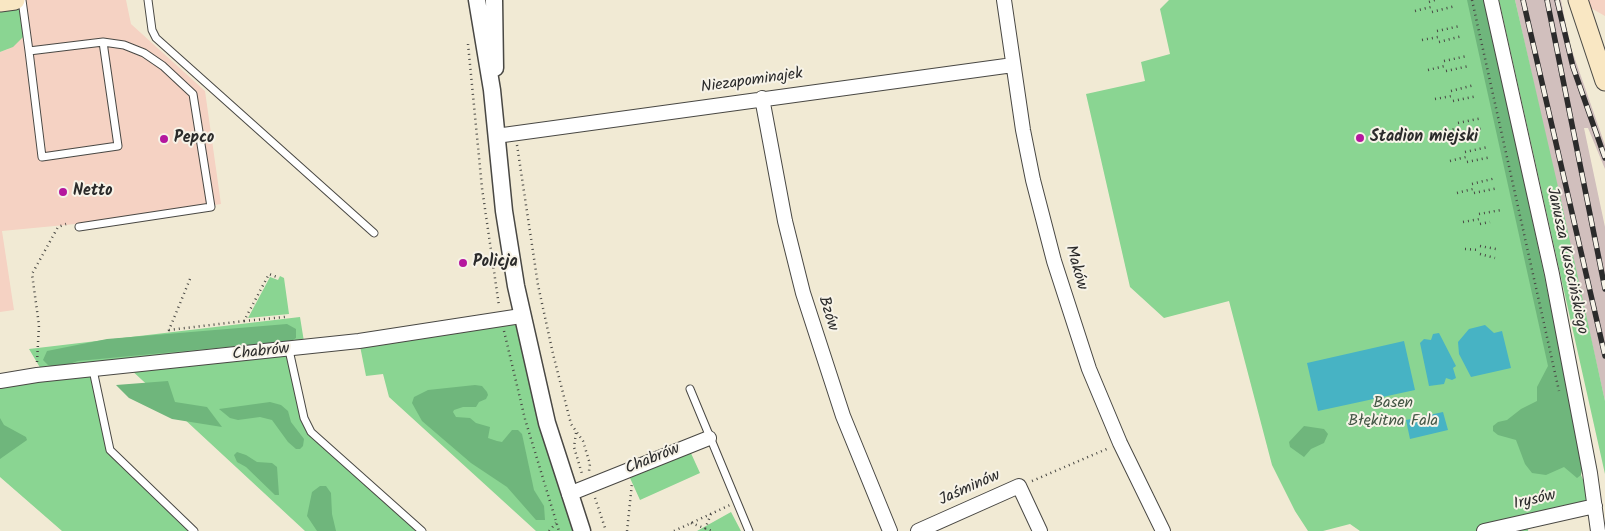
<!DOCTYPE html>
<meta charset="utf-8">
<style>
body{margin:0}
canvas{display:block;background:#f1ead4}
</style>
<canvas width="1605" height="531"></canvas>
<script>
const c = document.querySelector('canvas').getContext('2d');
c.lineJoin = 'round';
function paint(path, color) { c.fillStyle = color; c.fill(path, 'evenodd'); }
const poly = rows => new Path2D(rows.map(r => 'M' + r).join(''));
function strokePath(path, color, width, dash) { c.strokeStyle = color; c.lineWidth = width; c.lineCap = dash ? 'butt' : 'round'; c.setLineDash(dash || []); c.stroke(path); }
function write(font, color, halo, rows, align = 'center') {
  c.font = font + ' Kalam,sans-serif'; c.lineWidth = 4; c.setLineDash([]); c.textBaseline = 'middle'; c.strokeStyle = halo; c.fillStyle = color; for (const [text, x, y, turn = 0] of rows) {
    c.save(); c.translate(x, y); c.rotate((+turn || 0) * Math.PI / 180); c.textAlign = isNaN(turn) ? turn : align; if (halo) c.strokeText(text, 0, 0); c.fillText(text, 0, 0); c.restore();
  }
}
paint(poly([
 [22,0,126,0,131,24,205,91,221,204,128,219,2,231,14,310,0,312,0,52,8,49],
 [1587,0,1605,0,1605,16,1589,7]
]), '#f5d2c3');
paint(poly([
 [1515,0,1561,0,1569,42,1605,145,1605,169,1588,128,1584,128,1605,227,1605,401]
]), '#d1bfbd');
paint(poly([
 [0,0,22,0,27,33,13,47,0,52],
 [1169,0,1485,0,1549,293,1581,475,1595,506,1529,520,1528,531,1360,531,1350,524,1323,531,1308,531,1295,511,1272,465,1229,301,1164,318,1130,287,1086,94,1145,81,1141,62,1170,54,1160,9],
 [1499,0,1515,0,1559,191,1605,401,1605,474],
 [280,276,284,278,289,314,248,318,270,277,278,280],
 [521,316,582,531,536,531,389,397,383,374,366,376,359,341],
 [300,317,305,348,290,350,306,425,422,531,305,531,128,367,93,370,107,443,194,531,62,531,0,477,0,381,45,376,29,349],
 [690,451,700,473,640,500,630,478],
 [731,512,741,531,697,531]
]), '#8ad592');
paint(poly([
 [1467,0,1484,0,1498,59,1569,394,1582,470,1581,475,1577,478,1564,467,1546,475,1532,473,1525,464,1516,440,1498,435,1493,431,1493,426,1498,422,1507,420,1521,409,1537,401,1537,387,1548,366],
 [287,324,296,329,296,338,291,341,78,361,58,368,48,365,43,360,47,351,107,339],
 [168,381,175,402,207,407,222,427,172,419,129,398,116,385],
 [475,385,482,386,487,392,488,395,486,399,479,402,476,407,463,407,454,410,453,412,456,417,470,418,476,423,490,427,488,438,497,441,502,442,512,430,518,430,522,434,534,490,544,506,545,520,536,520,507,487,471,463,422,421,412,403,414,397,428,390],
 [270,402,281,405,288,411,291,422,304,439,303,446,300,449,296,449,288,442,272,420,260,417,238,420,230,418,219,409],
 [0,418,4,425,26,437,27,440,0,459],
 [1304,426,1324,429,1328,434,1324,443,1311,449,1304,457,1290,447,1289,442],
 [237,452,246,455,257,462,272,463,277,467,279,495,275,495,246,467,237,462,234,455],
 [320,486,326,486,331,493,332,514,336,531,317,531,307,516,312,492]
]), '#6fb67c');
paint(poly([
 [1485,325,1494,333,1502,331,1511,368,1471,377,1459,354,1458,342,1469,329],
 [1439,333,1456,366,1453,368,1456,378,1452,380,1446,378,1444,384,1429,386,1420,343,1424,339,1431,340,1433,334],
 [1404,341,1415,390,1318,411,1307,363],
 [1443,412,1448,430,1410,439,1406,420]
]), '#47b3c4');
const service = poly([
 [22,0,29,51,42,157,118,146,103,42,29,51],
 [148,0,152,30,156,38,374,233],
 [79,227,211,207,193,94,163,66,144,53,124,45,103,42],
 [289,350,304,418,311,432,422,531],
 [93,370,110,450,194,531],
 [690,389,749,531]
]);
const minor = poly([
 [1004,0,1023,130,1033,180,1054,261,1089,369,1120,443,1163,531],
 [1491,0,1552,274,1590,473,1598,531],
 [762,98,785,221,803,293,843,416,890,531],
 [496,136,1013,65],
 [0,381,37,375,359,341,521,316],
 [569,494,709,438],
 [918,531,1019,486,1040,531],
 [1484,531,1595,506]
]);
const tertiary = poly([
 [477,0,492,90,504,211,516,286,547,423,582,531],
 [494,0,495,68]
]);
const secondary = poly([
 [1578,0,1605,81],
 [0,2,15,0]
]);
strokePath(service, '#494844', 9);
strokePath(minor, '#494844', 16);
strokePath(tertiary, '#494844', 19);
strokePath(secondary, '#494844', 21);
strokePath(poly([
 [1472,0,1559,391],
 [1429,2,1435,0],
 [1415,11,1431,7],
 [1432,12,1455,6],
 [1437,31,1460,26],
 [1422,40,1438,37],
 [1439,42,1462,36],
 [468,44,482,188,499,306],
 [1444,61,1467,56],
 [1428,70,1445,66],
 [1446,71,1469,66],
 [1451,91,1474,85],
 [1435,99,1452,96],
 [1453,101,1477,96],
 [1458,123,1482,118],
 [1443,132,1459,128],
 [1460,133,1484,128],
 [517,145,538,285,553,354,571,424,583,441,590,464,589,471],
 [1465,152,1488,147],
 [1450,161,1466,157],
 [1467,162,1491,157],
 [1472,184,1496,178],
 [1457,193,1473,189],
 [1474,193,1498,188],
 [1479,214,1501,210],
 [1463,222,1480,219],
 [1480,224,1490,222],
 [1480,246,1496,249],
 [1465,249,1480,250],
 [1480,254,1495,258],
 [190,279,169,330,244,321,269,274,277,277],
 [244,321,285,317],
 [504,331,525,419,559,531],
 [37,362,39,325,32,274,58,227,66,224],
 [576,433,574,447,582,474],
 [1032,481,1109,448],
 [595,498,606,531],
 [691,523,712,531],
 [705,529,711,514],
 [549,531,556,523],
 [627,531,632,483],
 [674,531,730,505]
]), '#494844', 2.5, [1, 4]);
strokePath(service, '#fff', 7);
strokePath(minor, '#fff', 14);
strokePath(tertiary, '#fff', 16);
strokePath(secondary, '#f9e7c3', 19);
const rail = poly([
 [1523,0,1605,356],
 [1547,0,1605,289],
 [1557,0,1573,67,1605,158]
]);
strokePath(rail, '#2b2b2b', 5.5);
strokePath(rail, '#f7f3e8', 4, [11]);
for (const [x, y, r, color] of [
 [1360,138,5,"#b5179e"],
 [164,139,5,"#b5179e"],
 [63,192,5,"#b5179e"],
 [463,263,5,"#b5179e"]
]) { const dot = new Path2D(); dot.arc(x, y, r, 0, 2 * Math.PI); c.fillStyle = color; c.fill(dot); strokePath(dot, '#f7f3e8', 2); }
write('16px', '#2b2b2b', '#f7f3e8', [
 ["Niezapominajek",752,82,-8],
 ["Janusza Kusocińskiego",1566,261,78],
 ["Maków",1075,268,74],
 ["Bzów",827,314,73],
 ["Chabrów",261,353,-6],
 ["Chabrów",653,460,-22],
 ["Jaśminów",970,489,-24],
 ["Irysów",1535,501,-13]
]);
write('bold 16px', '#2b2b2b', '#f7f3e8', [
 ["Stadion miejski",1370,138],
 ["Pepco",174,139],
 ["Netto",73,192],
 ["Policja",473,263]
], 'left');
write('16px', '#435645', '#f7f3e8', [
 ["Basen",1393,404],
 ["Błękitna Fala",1393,422]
]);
</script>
